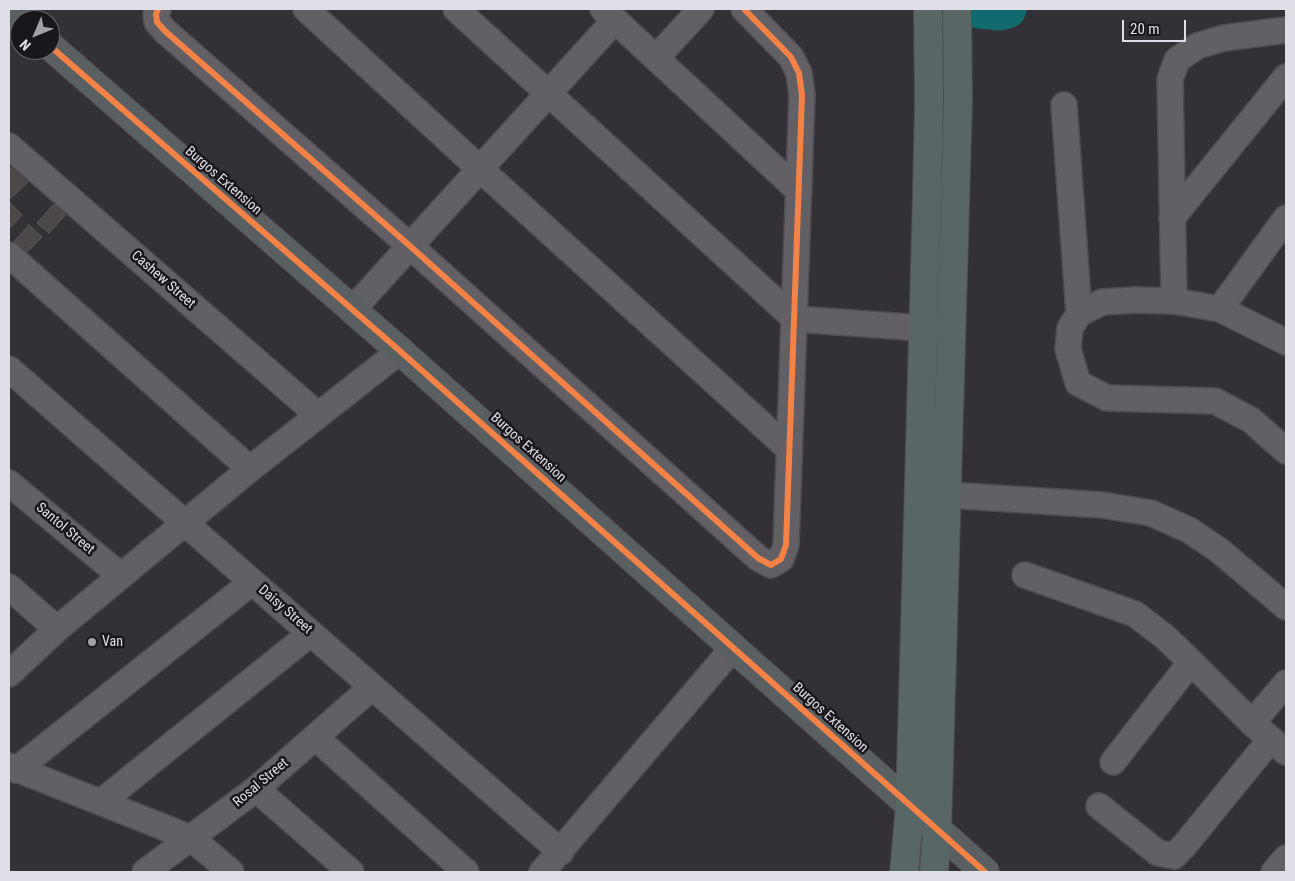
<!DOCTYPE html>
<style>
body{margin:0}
#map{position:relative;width:1295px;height:881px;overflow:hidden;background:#333036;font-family:"Roboto Condensed",sans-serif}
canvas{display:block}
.frame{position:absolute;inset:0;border:10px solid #e0dee6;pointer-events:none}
.north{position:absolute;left:10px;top:10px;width:50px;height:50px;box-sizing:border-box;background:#19171c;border:1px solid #69676d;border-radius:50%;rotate:225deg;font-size:14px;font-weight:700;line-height:20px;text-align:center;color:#e0dee6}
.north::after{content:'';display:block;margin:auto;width:18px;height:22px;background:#a3a1a8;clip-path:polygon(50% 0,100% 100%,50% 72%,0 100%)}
.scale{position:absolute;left:1122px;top:20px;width:64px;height:22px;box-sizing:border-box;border:2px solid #e0dee6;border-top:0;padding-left:6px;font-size:15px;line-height:18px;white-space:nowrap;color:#e0dee6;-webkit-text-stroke:4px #19171c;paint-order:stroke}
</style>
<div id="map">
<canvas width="1295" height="881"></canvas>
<div class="frame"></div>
<div class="north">N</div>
<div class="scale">20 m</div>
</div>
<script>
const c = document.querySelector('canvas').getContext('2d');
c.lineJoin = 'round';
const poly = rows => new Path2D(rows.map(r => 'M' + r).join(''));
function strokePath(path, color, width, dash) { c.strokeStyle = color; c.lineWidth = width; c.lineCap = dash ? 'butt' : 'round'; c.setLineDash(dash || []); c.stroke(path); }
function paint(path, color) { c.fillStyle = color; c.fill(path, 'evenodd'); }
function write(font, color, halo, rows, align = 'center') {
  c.font = font + ' "Roboto Condensed",sans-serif'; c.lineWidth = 5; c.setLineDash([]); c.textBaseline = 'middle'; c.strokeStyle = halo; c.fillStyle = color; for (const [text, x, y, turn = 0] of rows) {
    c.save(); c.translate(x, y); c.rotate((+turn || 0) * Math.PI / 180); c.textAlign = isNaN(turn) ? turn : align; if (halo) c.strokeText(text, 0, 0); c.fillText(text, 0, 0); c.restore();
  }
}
strokePath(poly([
 [980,9,999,11,1007,9]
]), '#106a6e', 39);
const building = poly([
 [18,161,33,177,11,198,9,197,9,170,18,161],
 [57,201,69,211,49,233,37,223,57,201],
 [10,203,22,215,9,229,9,204,10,203],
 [29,225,42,237,24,255,12,244,29,225]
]);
paint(building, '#4c4849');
strokePath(building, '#5e5a5a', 1);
const minor = poly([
 [158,9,156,14,157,22,165,31,410,246,758,558,771,565,781,559,786,545,802,95,799,73,791,57,744,9],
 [306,9,479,168,789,449],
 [456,9,795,319,951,330],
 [603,9,799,191],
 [656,58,701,9],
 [1064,105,1079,314],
 [9,146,317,414],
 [1172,218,1286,77],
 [9,255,250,469],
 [1174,301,1170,79,1177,60,1197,46,1224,38,1286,30],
 [353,309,615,20],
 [1220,309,1286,218],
 [1286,342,1220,309,1174,301,1135,300,1102,302,1079,314,1070,328,1068,349,1078,383,1107,398,1215,401,1251,420,1286,451],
 [9,369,561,852],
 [9,483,121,576],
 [918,493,1102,505,1151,513,1189,530,1220,551,1286,607],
 [1025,575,1135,614,1165,637,1191,662],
 [9,587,57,629],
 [9,674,57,629,250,469,400,351],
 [1252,723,1286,683],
 [315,737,466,872],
 [1113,762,1191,662,1252,723,1286,752],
 [9,766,191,838,231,872],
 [16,770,252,582],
 [256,789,351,872],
 [101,802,311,633],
 [1099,806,1158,853,1174,856,1184,846,1271,739],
 [145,872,256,789,372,687],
 [542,872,733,648],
 [1274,872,1286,858]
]);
const major = poly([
 [9,10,20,20],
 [50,46,400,351,985,872]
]);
const highway = poly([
 [904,872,910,806,927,196,929,101,928,9],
 [934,872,937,830,958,100,957,9]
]);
strokePath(minor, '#4e4c52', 28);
strokePath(major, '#4e4c52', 30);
strokePath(highway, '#4e4c52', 30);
strokePath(minor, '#626065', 25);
strokePath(major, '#5a6062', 28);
strokePath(highway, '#596666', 28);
strokePath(poly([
 [158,9,156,14,157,22,165,31,410,246,758,558,771,565,781,559,786,545,802,95,799,73,791,57,744,9],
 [50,46,400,351,985,872]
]), '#f48246', 6);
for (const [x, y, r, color] of [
 [92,642,5,"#a3a1a8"]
]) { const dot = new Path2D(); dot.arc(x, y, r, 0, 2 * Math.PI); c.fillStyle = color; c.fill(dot); strokePath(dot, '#19171c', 2); }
write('14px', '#e0dee6', '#19171c', [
 ["Burgos Extension",223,181,41],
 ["Cashew Street",163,280,41],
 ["Burgos Extension",528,448,42],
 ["Santol Street",65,529,40],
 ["Daisy Street",285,610,41],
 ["Burgos Extension",830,718,42],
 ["Rosal Street",261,783,-40]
]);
write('14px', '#e0dee6', '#19171c', [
 ["Van",102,642]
], 'left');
</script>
